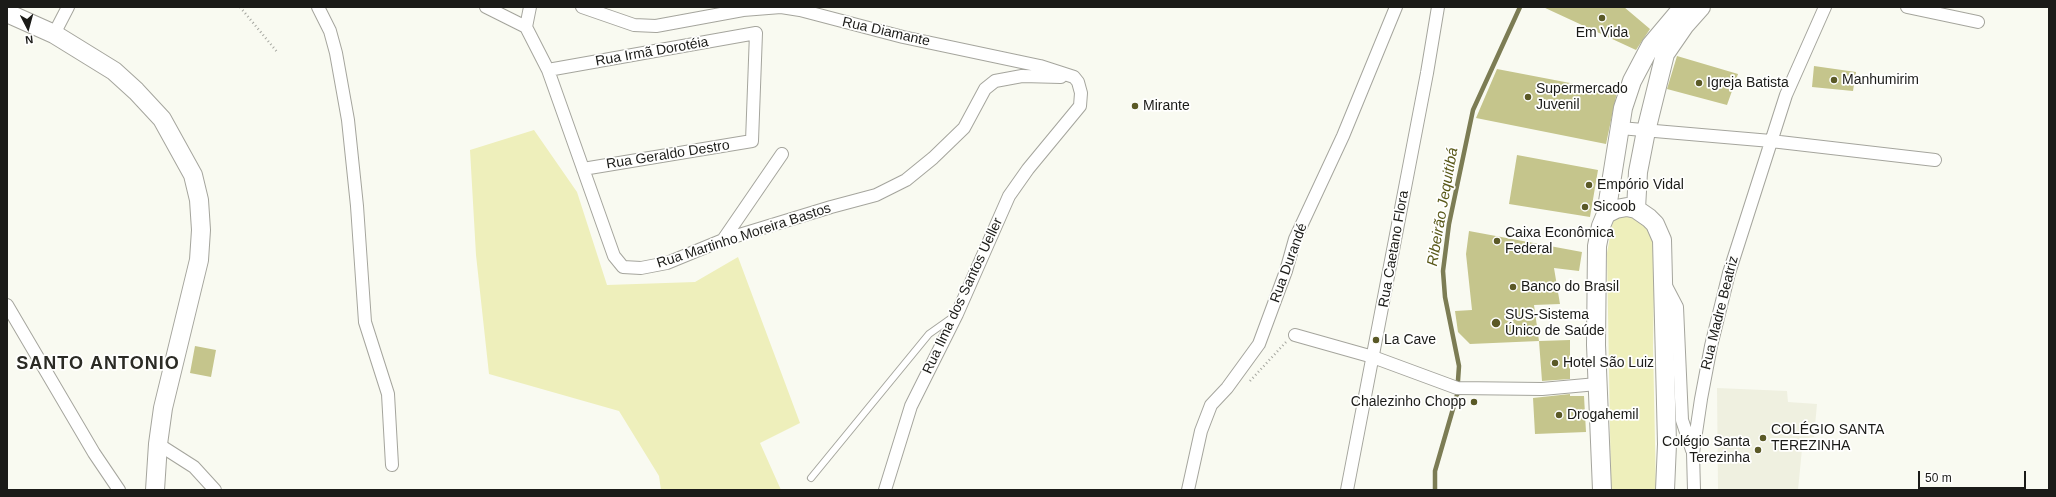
<!DOCTYPE html>
<meta charset="utf-8">
<style>
body{margin:0}
#map{position:relative;width:2056px;height:497px;overflow:hidden;background:#f9faf1;font-family:Helvetica,sans-serif}
canvas{display:block}
.frame{position:absolute;inset:0;border:8px solid #1b1b18;pointer-events:none}
.north{position:absolute;left:8px;top:8px;width:40px;height:40px;-webkit-text-stroke:3px #fffffe;paint-order:stroke;rotate:174deg;font-size:11px;font-weight:700;line-height:16px;text-align:center;color:#1b1b18}
.north::after{content:'';display:block;margin:auto;width:14px;height:18px;background:#1b1b18;clip-path:polygon(50% 0,100% 100%,50% 72%,0 100%)}
.scale{position:absolute;left:1918px;top:471px;width:108px;height:18px;box-sizing:border-box;border:2px solid #1b1b18;border-top:0;padding-left:5px;font-size:12px;line-height:14px;white-space:nowrap;color:#1b1b18;-webkit-text-stroke:3px #fffffe;paint-order:stroke}
</style>
<div id="map">
<canvas width="2056" height="497"></canvas>
<div class="frame"></div>
<div class="north">N</div>
<div class="scale">50 m</div>
</div>
<script>
const c = document.querySelector('canvas').getContext('2d');
c.lineJoin = 'round';
function paint(path, color) { c.fillStyle = color; c.fill(path, 'evenodd'); }
const poly = rows => new Path2D(rows.map(r => 'M' + r).join(''));
function strokePath(path, color, width, dash) { c.strokeStyle = color; c.lineWidth = width; c.lineCap = dash ? 'butt' : 'round'; c.setLineDash(dash || []); c.stroke(path); }
function write(font, color, halo, rows, align = 'center') {
  c.font = font + ' Helvetica,sans-serif'; c.lineWidth = 3.5; c.setLineDash([]); c.textBaseline = 'middle'; c.strokeStyle = halo; c.fillStyle = color; for (const [text, x, y, turn = 0] of rows) {
    c.save(); c.translate(x, y); c.rotate((+turn || 0) * Math.PI / 180); c.textAlign = isNaN(turn) ? turn : align; if (halo) c.strokeText(text, 0, 0); c.fillText(text, 0, 0); c.restore();
  }
}
paint(poly([
 [1717,388,1787,391,1788,402,1817,404,1814,437,1803,439,1798,490,1718,490]
]), '#eff0e0');
paint(poly([
 [534,130,577,192,607,285,695,282,738,257,800,423,760,443,781,490,661,490,659,476,619,411,489,374,476,255,470,150],
 [1638,210,1655,228,1653,347,1656,490,1611,490,1607,253,1614,215]
]), '#eeefbb');
strokePath(poly([
 [1435,490,1435,471,1457,395,1459,366,1445,297,1443,271,1449,224,1473,110,1520,7]
]), '#7c7c54', 4.5);
paint(poly([
 [1543,7,1624,7,1650,29,1636,50],
 [1677,56,1738,74,1727,105,1667,89],
 [1814,66,1856,72,1853,91,1812,87],
 [1497,69,1617,92,1606,144,1476,118],
 [1517,155,1598,170,1590,217,1509,204],
 [1469,231,1582,252,1579,271,1554,268,1560,304,1534,305,1539,341,1470,344,1458,332,1455,311,1472,310,1466,254],
 [1570,340,1570,379,1542,381,1539,341],
 [195,346,216,350,211,377,190,373],
 [1570,394,1570,396,1584,396,1586,432,1535,434,1533,398]
]), '#c5c58c');
const lane = poly([
 [811,478,929,334,953,317]
]);
const street = poly([
 [318,7,330,31,336,53,348,120,357,206,365,322,388,394,392,465],
 [486,7,526,27],
 [582,7,634,25,656,26,743,10,781,7,800,10,903,37,1040,66,1074,77,1078,82,1081,93,1080,106,1028,169,1009,196,957,314,911,406,885,490],
 [1907,7,1978,22],
 [526,27,548,70,614,256,623,267,641,268,667,263,723,240,831,207,876,195,906,180,933,158,964,128,985,89,995,81,1022,76,1061,77],
 [526,27,530,7],
 [54,34,68,7],
 [548,70,756,33,752,141,583,169],
 [1620,128,1771,141,1935,160],
 [723,240,782,154],
 [1665,284,1677,307,1682,420,1692,450],
 [7,305,94,453,119,490],
 [1295,335,1373,357,1457,388,1542,389,1597,384],
 [158,444,194,467,215,490],
 [1188,490,1201,431,1211,405,1227,388,1259,344,1286,271,1295,239,1343,136,1396,7],
 [1347,490,1427,73,1438,7],
 [1694,490,1693,453,1701,399,1711,346,1729,273,1786,95,1825,7]
]);
const secondary = poly([
 [7,13,54,34,114,71,136,91,162,119,193,175,199,200,201,230,199,260,163,408,158,444,155,490],
 [1636,209,1638,172,1646,131,1665,54,1685,25,1701,7],
 [1606,214,1623,108,1632,81,1651,45,1683,7],
 [1602,490,1596,345,1597,246,1601,226,1606,214,1616,209,1627,207,1636,209,1649,218,1655,224,1662,240,1667,444,1665,490]
]);
strokePath(lane, '#a5a59d', 8);
strokePath(street, '#a5a59d', 14);
strokePath(secondary, '#a5a59d', 20);
strokePath(poly([
 [240,7,278,53],
 [1250,381,1286,342]
]), '#a6a7a0', 2.5, [1, 3]);
strokePath(lane, '#fff', 6);
strokePath(street, '#fff', 12);
strokePath(secondary, '#fff', 18);
for (const [x, y, r, color] of [
 [1602,18,4,"#5a5926"],
 [1834,80,4,"#5a5926"],
 [1699,83,4,"#5a5926"],
 [1528,97,4,"#5a5926"],
 [1135,106,4,"#5a5926"],
 [1589,185,4,"#5a5926"],
 [1585,207,4,"#5a5926"],
 [1497,241,4,"#5a5926"],
 [1513,287,4,"#5a5926"],
 [1496,323,5,"#5a5926"],
 [1376,340,4,"#5a5926"],
 [1555,363,4,"#5a5926"],
 [1474,402,4,"#5a5926"],
 [1559,415,4,"#5a5926"],
 [1763,438,4,"#5a5926"],
 [1758,450,4,"#5a5926"]
]) { const dot = new Path2D(); dot.arc(x, y, r, 0, 2 * Math.PI); c.fillStyle = color; c.fill(dot); strokePath(dot, '#fffffe', 1.5); }
write('14px', '#1b1b18', '#fffffe', [
 ["Rua Diamante",886,32,13],
 ["Rua Irmã Dorotéia",652,52,-10],
 ["Rua Geraldo Destro",668,155,-9],
 ["Rua Martinho Moreira Bastos",744,236,-18],
 ["Rua Caetano Flora",1394,249,-80],
 ["Rua Durandé",1289,263,-70],
 ["Rua Ilma dos Santos Ueller",963,296,-65],
 ["Rua Madre Beatriz",1720,313,-76]
]);
write('14px', '#1b1b18', '#fffffe', [
 ["Em Vida",1602,33,"center"],
 ["Manhumirim",1842,80],
 ["Igreja Batista",1707,83],
 ["Supermercado",1536,89],
 ["Juvenil",1536,105],
 ["Mirante",1143,106],
 ["Empório Vidal",1597,185],
 ["Sicoob",1593,207],
 ["Caixa Econômica",1505,233],
 ["Federal",1505,249],
 ["Banco do Brasil",1521,287],
 ["SUS-Sistema",1505,315],
 ["Único de Saúde",1505,331],
 ["La Cave",1384,340],
 ["Hotel São Luiz",1563,363],
 ["Chalezinho Chopp",1466,402,"right"],
 ["Drogahemil",1567,415],
 ["COLÉGIO SANTA",1771,430],
 ["TEREZINHA",1771,446],
 ["Colégio Santa",1750,442,"right"],
 ["Terezinha",1750,458,"right"]
], 'left');
write('italic 15px', '#595818', '#fffffe', [
 ["Ribeirão Jequitibá",1443,207,-80]
]);
c.letterSpacing = '1px';
write('bold 18px', '#2b2b25', '#fffffe', [
 ["SANTO ANTONIO",98,364]
]);
c.letterSpacing = '0px';
</script>
